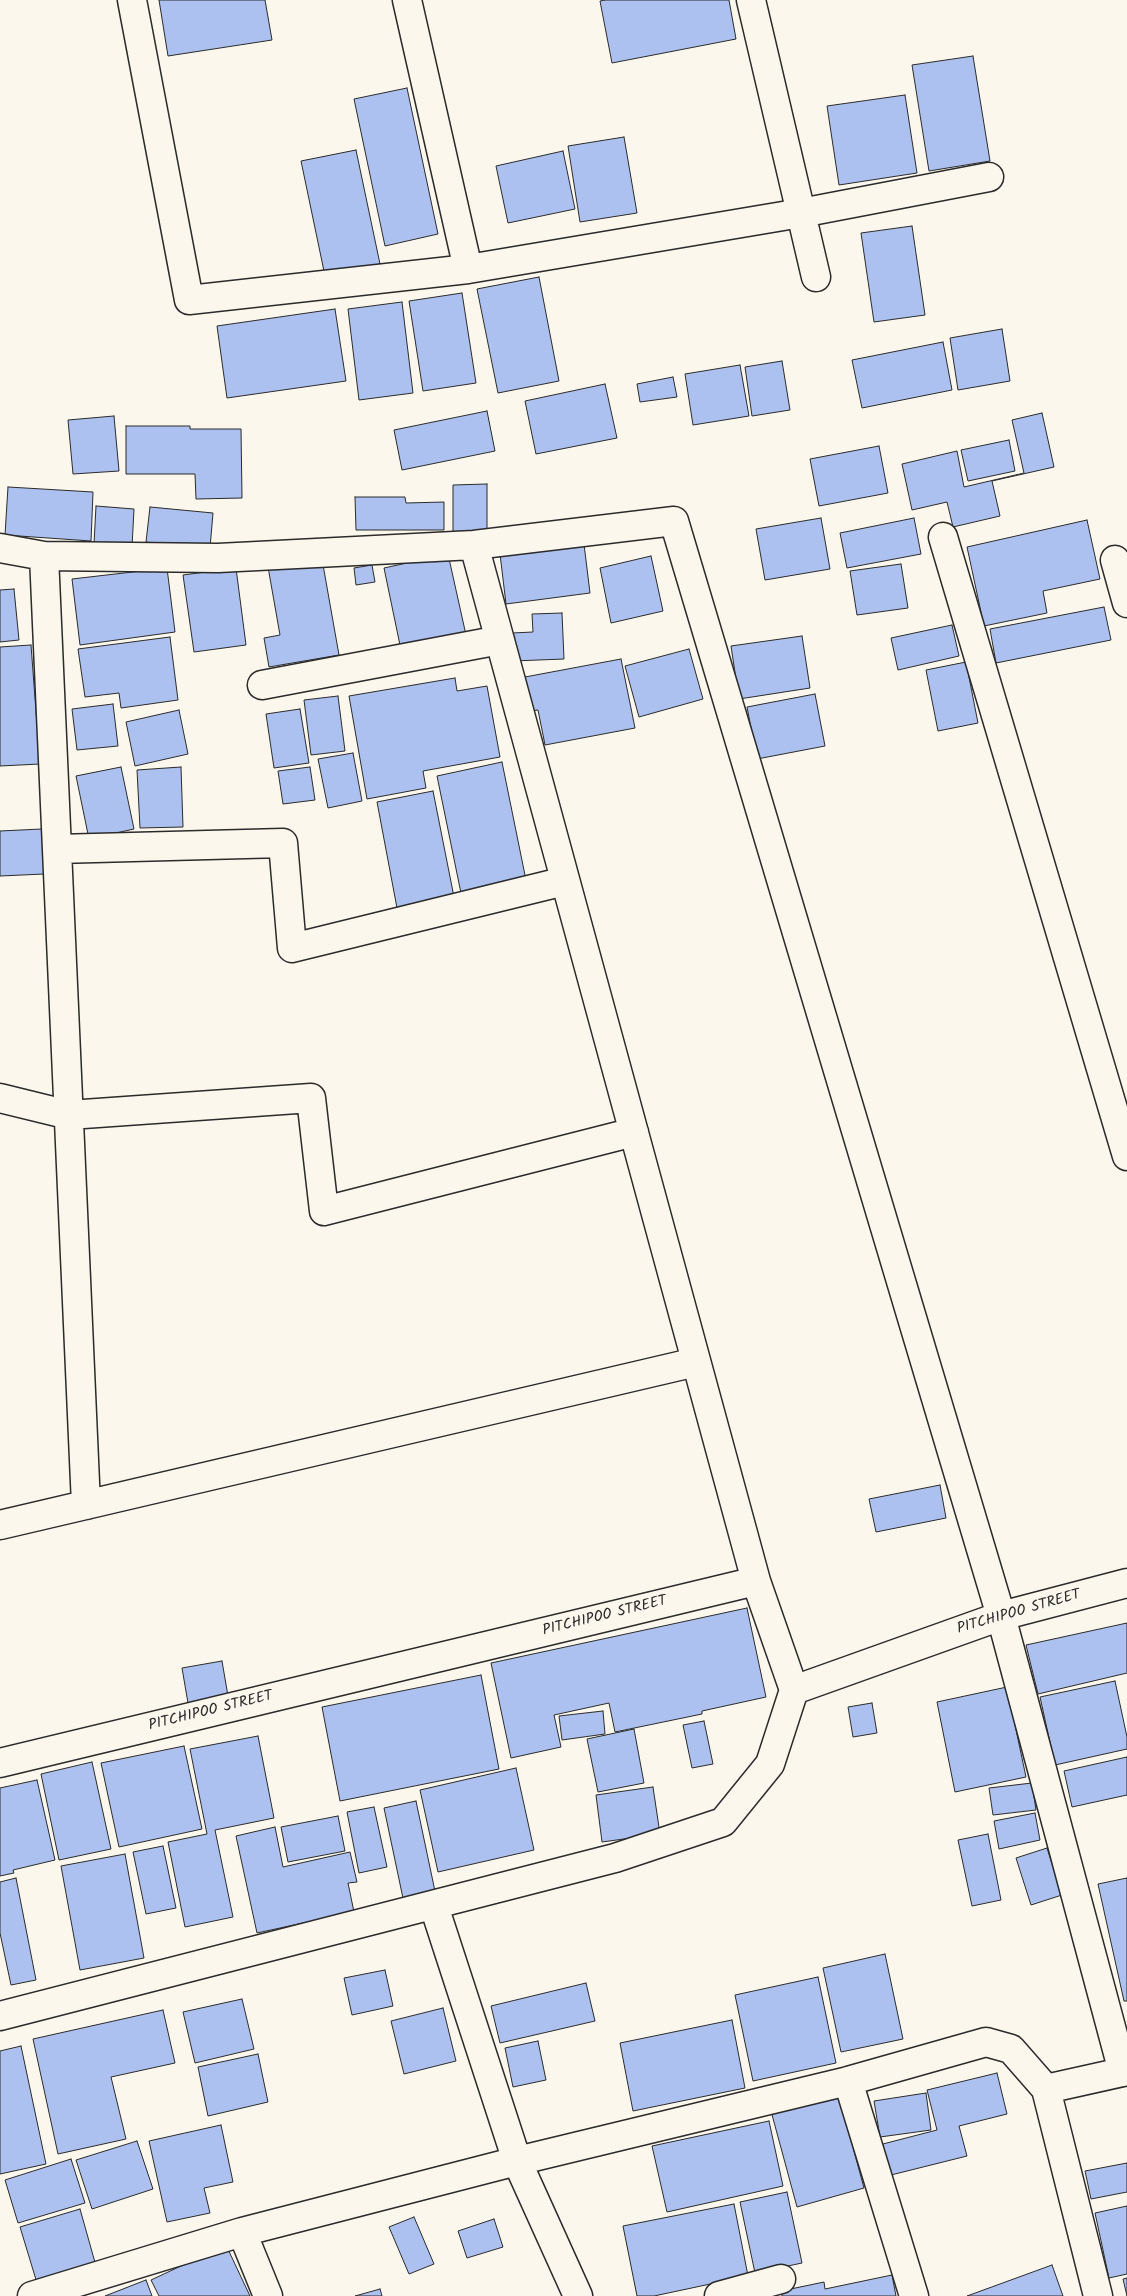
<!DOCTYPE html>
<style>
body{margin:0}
canvas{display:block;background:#fbf7ec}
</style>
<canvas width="1127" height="2296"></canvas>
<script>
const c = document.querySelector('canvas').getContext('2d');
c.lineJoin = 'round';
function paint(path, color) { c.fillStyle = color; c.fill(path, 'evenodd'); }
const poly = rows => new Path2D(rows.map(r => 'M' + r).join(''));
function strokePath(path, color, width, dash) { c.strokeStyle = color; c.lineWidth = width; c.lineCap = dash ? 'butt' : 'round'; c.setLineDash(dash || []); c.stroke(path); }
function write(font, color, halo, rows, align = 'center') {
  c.font = font + ' Kalam,sans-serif'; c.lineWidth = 5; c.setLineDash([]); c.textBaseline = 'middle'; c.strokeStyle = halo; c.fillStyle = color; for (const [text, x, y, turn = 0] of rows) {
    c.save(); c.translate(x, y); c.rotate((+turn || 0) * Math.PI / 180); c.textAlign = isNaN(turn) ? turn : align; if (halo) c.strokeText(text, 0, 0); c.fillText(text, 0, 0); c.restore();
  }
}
const building = poly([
 [159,0,265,0,272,40,168,56,159,0],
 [605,0,729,0,736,39,612,63,600,1,605,0],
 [973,56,990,161,929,171,912,65,973,56],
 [407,88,438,234,385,246,354,99,407,88],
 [905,95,917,173,839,185,827,106,905,95],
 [624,137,637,213,580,222,568,146,624,137],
 [356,150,380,264,325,276,301,161,356,150],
 [563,151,575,209,508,223,496,166,563,151],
 [912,226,925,315,874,322,861,233,912,226],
 [539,277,559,381,498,393,477,289,539,277],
 [462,293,476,383,423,391,409,301,462,293],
 [402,302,413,393,359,400,348,309,402,302],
 [335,309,346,381,227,398,217,326,335,309],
 [1002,329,1010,381,958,390,950,338,1002,329],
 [943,342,952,390,862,408,852,360,943,342],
 [782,361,790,410,752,416,745,367,782,361],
 [740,365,749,416,693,425,685,374,740,365],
 [673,377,677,397,640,402,637,384,673,377],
 [605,384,617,438,536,454,525,401,605,384],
 [487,411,495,451,402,470,394,430,487,411],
 [1042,413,1054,467,992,481,1000,516,953,527,947,502,912,510,902,464,957,451,964,487,1024,473,1012,420,1042,413],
 [114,416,119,471,73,474,68,420,114,416],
 [126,426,190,426,190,429,241,429,242,498,196,499,195,474,126,474,126,426],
 [1009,440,1015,471,968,481,961,450,1009,440],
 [879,446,888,493,819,506,810,459,879,446],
 [487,484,487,539,453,539,453,485,487,484],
 [8,487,93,492,91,541,5,535,8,487],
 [355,497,405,497,406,503,444,502,444,530,356,530,355,497],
 [96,506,134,509,132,547,94,544,96,506],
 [150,507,213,513,210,548,146,542,150,507],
 [821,518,830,569,765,580,756,529,821,518],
 [914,518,921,554,847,568,840,533,914,518],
 [1087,520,1100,579,1043,591,1047,613,984,626,967,547,1087,520],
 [584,544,590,593,506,604,500,554,584,544],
 [448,554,466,635,401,650,384,568,448,554],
 [651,556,663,611,611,623,600,568,651,556],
 [322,559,339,655,269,667,264,638,280,635,268,567,322,559],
 [901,564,908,608,857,615,850,571,901,564],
 [372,565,375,582,356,585,354,568,372,565],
 [167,568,175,632,80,645,72,579,167,568],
 [236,568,246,645,194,652,183,575,236,568],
 [14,589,19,640,0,642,0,590,14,589],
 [1104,607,1111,640,996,663,990,629,1104,607],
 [562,613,564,659,513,661,512,633,533,632,532,614,562,613],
 [952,625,959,656,898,670,891,638,952,625],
 [802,636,810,688,739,699,731,646,802,636],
 [170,637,178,700,121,708,119,693,85,697,78,649,170,637],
 [31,645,40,764,0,766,0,647,31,645],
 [689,649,703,699,639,717,625,666,689,649],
 [621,659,635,728,545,745,538,710,531,711,525,677,621,659],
 [966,662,978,723,938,731,926,670,966,662],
 [455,678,457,691,487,686,500,757,423,771,426,788,367,799,349,696,455,678],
 [815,694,825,746,757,759,747,707,815,694],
 [338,696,345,751,311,755,304,700,338,696],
 [113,704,118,746,77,750,72,709,113,704],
 [300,709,309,763,274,768,266,714,300,709],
 [179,710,188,754,135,766,126,722,179,710],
 [353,753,362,801,328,808,318,759,353,753],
 [502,762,527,885,462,898,437,776,502,762],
 [121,767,134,829,89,839,76,776,121,767],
 [181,767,183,827,140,828,137,770,181,767],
 [310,767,315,800,283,804,278,771,310,767],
 [433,791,454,897,397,908,377,802,433,791],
 [42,829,44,874,0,876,0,831,42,829],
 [940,1485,946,1518,876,1532,869,1499,940,1485],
 [747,1608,766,1697,702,1711,702,1714,615,1732,609,1703,554,1715,561,1747,511,1758,491,1663,747,1608],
 [1127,1623,1127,1673,1038,1694,1026,1645,1127,1623],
 [222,1661,228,1696,188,1703,182,1668,222,1661],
 [481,1675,499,1769,340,1801,322,1707,481,1675],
 [1115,1681,1127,1737,1127,1749,1055,1765,1040,1697,1115,1681],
 [1007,1687,1026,1777,955,1792,937,1702,1007,1687],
 [872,1703,877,1733,853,1737,848,1707,872,1703],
 [603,1711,605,1734,562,1740,559,1716,603,1711],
 [704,1721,713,1764,692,1768,683,1725,704,1721],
 [634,1729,644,1783,598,1792,587,1739,634,1729],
 [258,1736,274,1818,215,1830,233,1917,185,1927,168,1842,207,1834,190,1749,258,1736],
 [184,1746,202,1829,119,1847,101,1763,184,1746],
 [1127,1757,1127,1795,1072,1807,1064,1771,1127,1757],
 [92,1762,111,1849,59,1860,41,1774,92,1762],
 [516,1768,534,1850,438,1872,420,1790,516,1768],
 [37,1780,55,1860,13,1870,14,1873,0,1876,0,1788,37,1780],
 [1032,1783,1036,1810,993,1815,989,1788,1032,1783],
 [653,1787,660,1834,602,1842,596,1795,653,1787],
 [416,1801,436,1896,404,1903,384,1808,416,1801],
 [374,1807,387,1867,359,1873,347,1812,374,1807],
 [1035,1813,1040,1840,999,1849,994,1821,1035,1813],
 [338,1816,345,1851,288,1862,281,1827,338,1816],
 [275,1827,283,1867,350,1852,357,1882,348,1883,354,1912,257,1933,236,1836,275,1827],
 [988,1834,1001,1900,972,1906,958,1840,988,1834],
 [163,1846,176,1908,146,1914,133,1852,163,1846],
 [1047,1848,1062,1895,1031,1905,1016,1858,1047,1848],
 [125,1854,144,1958,80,1970,61,1866,125,1854],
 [16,1878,36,1980,11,1985,0,1933,0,1882,16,1878],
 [1127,1878,1127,2001,1124,2001,1098,1884,1127,1878],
 [885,1954,903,2039,841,2052,823,1968,885,1954],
 [385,1970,393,2006,352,2015,344,1978,385,1970],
 [818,1977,836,2063,753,2081,735,1995,818,1977],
 [586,1983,595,2021,500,2043,491,2006,586,1983],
 [242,1999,254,2049,195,2063,183,2012,242,1999],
 [443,2008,456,2061,404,2074,391,2021,443,2008],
 [163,2010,175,2063,111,2077,126,2139,58,2154,33,2039,163,2010],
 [732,2020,745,2088,633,2111,620,2043,732,2020],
 [538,2041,546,2080,513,2087,505,2048,538,2041],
 [21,2046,46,2164,0,2174,0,2051,21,2046],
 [258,2054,268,2102,208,2116,198,2067,258,2054],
 [997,2073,1007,2114,959,2126,967,2156,887,2176,879,2145,937,2130,927,2090,997,2073],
 [838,2092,864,2188,797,2207,771,2111,838,2092],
 [926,2093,931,2130,880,2137,874,2101,926,2093],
 [769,2121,783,2186,667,2212,652,2146,769,2121],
 [221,2125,233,2182,204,2188,210,2213,167,2222,149,2141,221,2125],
 [137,2141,153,2189,92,2209,76,2160,137,2141],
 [71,2159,85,2203,18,2223,5,2180,71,2159],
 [1127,2163,1127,2192,1091,2199,1085,2171,1127,2163],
 [787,2192,802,2263,755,2273,740,2202,787,2192],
 [734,2204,748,2276,654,2296,637,2296,623,2226,734,2204],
 [1127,2206,1127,2274,1109,2278,1095,2213,1127,2206],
 [80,2209,96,2266,37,2283,20,2227,80,2209],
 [414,2217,434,2264,409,2274,389,2227,414,2217],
 [494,2219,503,2247,467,2258,458,2231,494,2219],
 [226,2245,250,2296,159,2296,151,2280,226,2245],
 [1052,2265,1063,2296,967,2296,1052,2265],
 [892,2275,896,2296,782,2296,781,2291,824,2282,825,2289,892,2275],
 [1127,2278,1127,2296,1123,2279,1127,2278],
 [146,2280,152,2296,105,2296,146,2280],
 [380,2289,382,2296,355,2296,380,2289]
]);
paint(building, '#acc1ef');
strokePath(building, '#2b2b2b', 1);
const minor = poly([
 [132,0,189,300,468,269,801,213,989,177],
 [407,0,468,269],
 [751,0,816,277],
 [943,537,1127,1156],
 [474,545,756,1581],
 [0,548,44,556,218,558,474,545,674,521,1001,1616,1123,2072],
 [44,556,86,1505],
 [1115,560,1127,603],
 [262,685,500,640],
 [57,849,283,843,292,948,565,881],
 [0,1098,69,1115,311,1098,324,1211,634,1132],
 [0,1525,696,1362],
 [0,1763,756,1581,794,1690,1001,1616,1127,1583],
 [434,1906,517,2161,578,2296],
 [0,2016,615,1858,723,1822,770,1764,794,1690],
 [848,2081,914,2296],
 [1046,2089,1098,2296],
 [242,2232,517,2161,848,2081,986,2042,1011,2049,1046,2089,1127,2071],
 [32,2296,242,2232,268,2296],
 [719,2296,781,2279]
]);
strokePath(minor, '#2b2b2b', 31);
strokePath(minor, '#fbf7ec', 28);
write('15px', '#2b2b2b', '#fbf7ec', [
 ["PITCHIPOO STREET",1019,1613,-16],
 ["PITCHIPOO STREET",605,1617,-14],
 ["PITCHIPOO STREET",211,1712,-14]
]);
</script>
